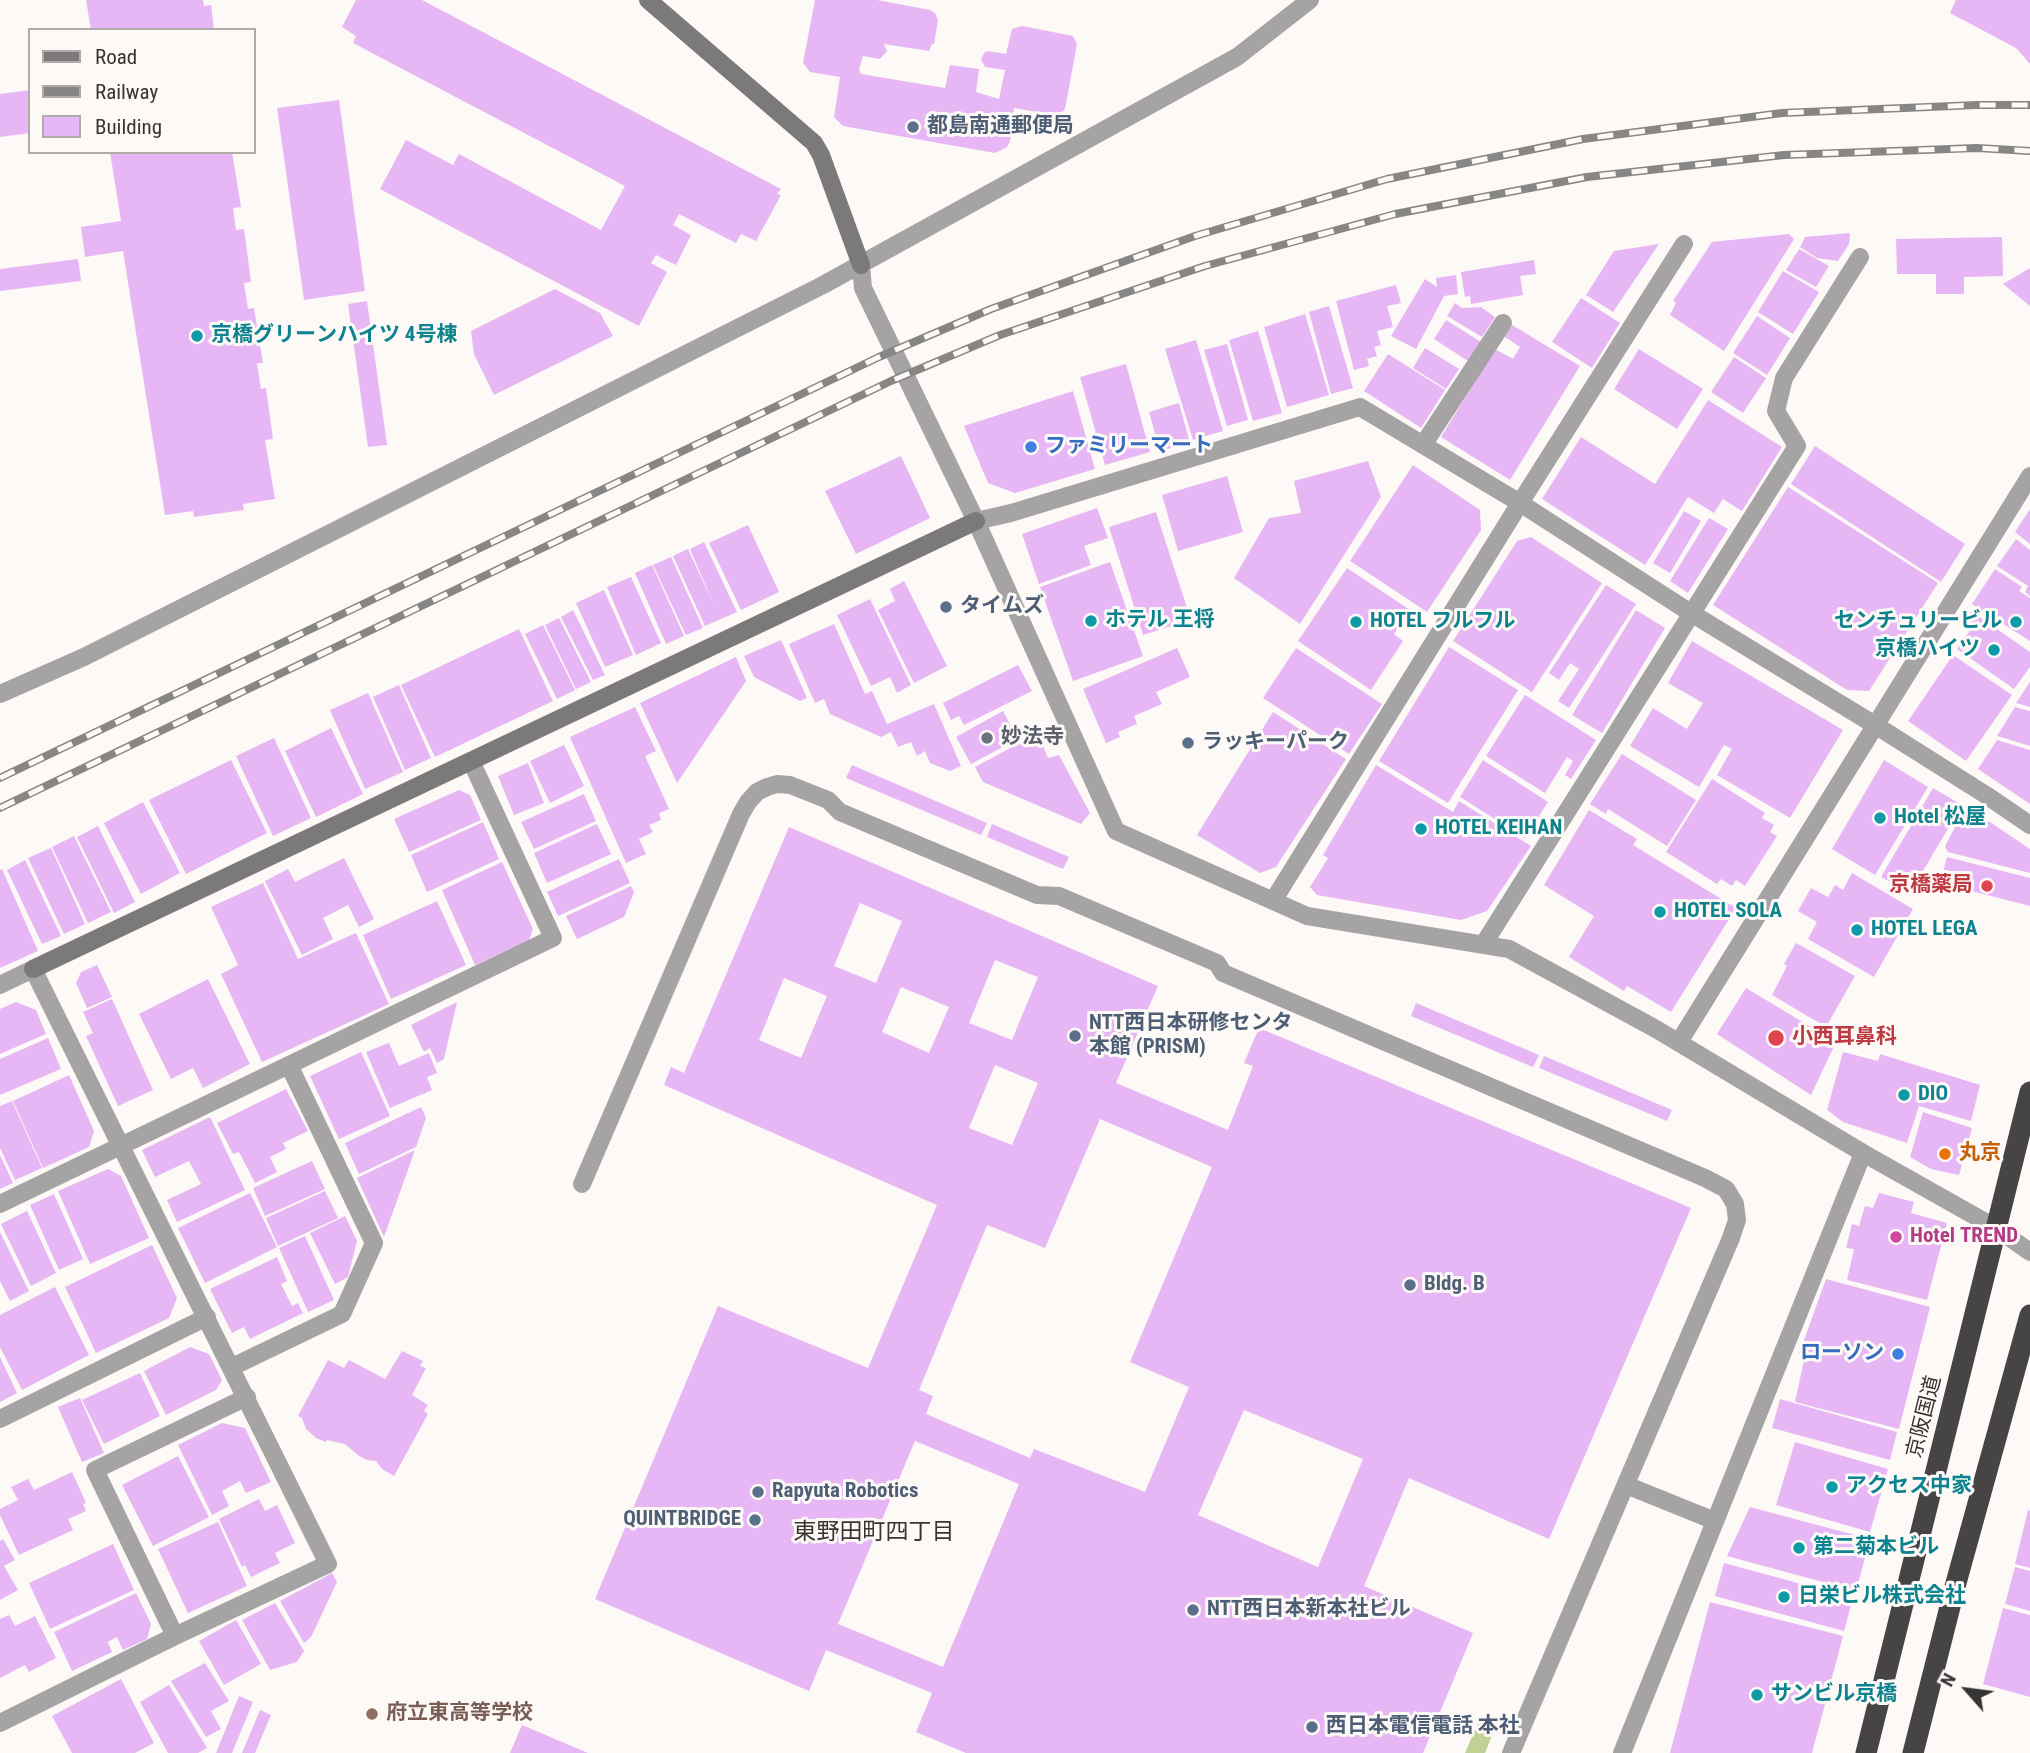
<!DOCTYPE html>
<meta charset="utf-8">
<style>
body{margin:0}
#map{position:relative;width:2030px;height:1753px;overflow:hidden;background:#fdf9f6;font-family:"Roboto Condensed",sans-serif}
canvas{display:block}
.legend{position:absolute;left:28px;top:28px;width:228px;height:126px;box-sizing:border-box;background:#fdf9f6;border:2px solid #aeaba8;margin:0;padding:9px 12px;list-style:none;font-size:21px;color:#373534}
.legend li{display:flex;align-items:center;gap:14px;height:35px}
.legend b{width:35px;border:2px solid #aeaba8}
.north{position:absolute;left:1932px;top:1655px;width:70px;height:70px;-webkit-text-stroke:5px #fdf9f6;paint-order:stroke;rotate:298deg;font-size:19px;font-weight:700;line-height:28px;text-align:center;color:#373534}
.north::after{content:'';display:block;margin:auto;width:24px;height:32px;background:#373534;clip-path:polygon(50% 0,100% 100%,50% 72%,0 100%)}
</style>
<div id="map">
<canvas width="2030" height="1753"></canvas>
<ul class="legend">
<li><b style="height:9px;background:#7c797b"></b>Road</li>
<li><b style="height:9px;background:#888684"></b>Railway</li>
<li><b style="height:19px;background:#e7b6f4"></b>Building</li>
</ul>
<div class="north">N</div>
</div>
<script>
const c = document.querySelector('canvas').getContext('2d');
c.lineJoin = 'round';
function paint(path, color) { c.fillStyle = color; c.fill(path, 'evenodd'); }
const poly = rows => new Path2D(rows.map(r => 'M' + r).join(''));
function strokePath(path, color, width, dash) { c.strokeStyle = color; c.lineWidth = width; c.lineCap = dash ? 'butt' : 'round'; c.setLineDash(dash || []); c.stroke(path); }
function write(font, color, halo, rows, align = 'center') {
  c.font = font + ' "Roboto Condensed","Noto Sans JP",sans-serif'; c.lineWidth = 6; c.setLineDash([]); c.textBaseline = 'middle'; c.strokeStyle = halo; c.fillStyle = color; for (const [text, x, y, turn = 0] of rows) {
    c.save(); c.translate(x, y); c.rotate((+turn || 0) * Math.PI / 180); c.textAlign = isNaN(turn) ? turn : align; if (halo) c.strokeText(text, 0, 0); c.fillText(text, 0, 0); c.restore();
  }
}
paint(poly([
 [1481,1716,1497,1723,1485,1753,1465,1753]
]), '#c1d095');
paint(poly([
 [86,0,203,0,204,6,211,5,214,30,91,30],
 [356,0,422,0,781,189,777,194,781,195,756,241,741,234,736,243,679,214,673,225,691,235,676,265,656,255,651,263,667,272,639,326,380,189,406,140,453,165,459,154,601,230,625,186,353,43,356,36,342,27],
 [815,0,877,0,930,10,935,13,938,20,934,44,932,44,929,51,884,44,887,51,880,59,863,56,859,69,861,74,945,88,950,65,979,69,976,92,999,99,1005,70,985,67,981,59,985,52,988,51,1006,54,1012,29,1022,26,1073,36,1077,44,1065,109,1058,116,1014,108,1010,141,1007,147,995,153,843,126,834,117,840,77,810,72,803,63],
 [1956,0,2030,0,2030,64,2016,48,1950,13],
 [30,90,30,133,0,137,0,94],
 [339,100,365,291,304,300,277,108],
 [110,152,232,152,241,207,233,208,236,230,244,229,251,282,244,283,248,309,254,308,263,363,257,363,261,389,266,388,273,439,265,440,275,499,243,504,244,510,194,517,193,511,165,515,123,251,85,257,81,227,121,221],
 [1850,233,1849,244,1838,261,1817,258,1800,247,1805,237],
 [1789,234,1794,239,1724,351,1670,315,1676,303,1673,301,1712,242],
 [2002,237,2003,276,1964,277,1964,294,1936,294,1936,274,1897,274,1896,239],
 [1659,244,1613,312,1586,295,1614,251],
 [1799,249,1829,266,1816,287,1786,270],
 [78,259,81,281,0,291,0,269],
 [1534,260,1536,274,1520,276,1523,295,1471,304,1470,296,1465,297,1461,272],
 [2030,268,2030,306,2003,284],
 [1783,271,1819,292,1793,334,1758,312],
 [1456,275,1458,294,1444,296,1416,349,1391,336,1425,279,1437,287,1436,278],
 [1396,285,1401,303,1387,306,1393,327,1377,331,1381,345,1374,347,1377,356,1367,359,1369,366,1354,370,1336,301],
 [555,289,600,313,613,336,494,395,474,354,471,331],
 [1581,298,1620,323,1592,368,1552,342],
 [367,301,387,445,368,447,348,304],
 [1455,303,1462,308,1481,307,1495,317,1482,337,1447,316],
 [1329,306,1353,388,1331,394,1309,312],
 [1305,314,1329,395,1287,407,1264,327],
 [1757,316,1790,338,1767,375,1733,353],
 [1446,320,1481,342,1468,361,1434,339],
 [1512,325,1580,366,1510,480,1441,437,1495,349,1513,359,1520,347,1505,337],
 [1258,331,1282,413,1253,421,1229,340],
 [1196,340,1223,431,1193,440,1165,349],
 [1227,344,1248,420,1227,426,1204,350],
 [1425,348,1459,369,1446,389,1413,368],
 [1639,349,1703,389,1677,429,1614,389],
 [1388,354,1445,390,1421,428,1364,391],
 [1734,357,1766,378,1743,413,1711,392],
 [1126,364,1150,452,1105,465,1080,377],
 [1073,391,1095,469,1015,493,988,483,964,426],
 [1708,400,1782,447,1742,511,1723,499,1714,513,1688,497,1645,565,1542,499,1581,437,1655,484],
 [1179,403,1190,443,1160,451,1149,412],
 [1815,446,1965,544,1941,582,1791,484],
 [901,456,930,518,856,554,825,491],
 [1368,461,1381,497,1300,624,1234,578,1269,518,1301,513,1294,481],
 [1413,465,1480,510,1481,530,1427,612,1350,561],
 [1227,476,1243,532,1178,551,1162,495],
 [1788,487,1938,583,1869,691,1847,690,1713,605],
 [1097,508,1108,538,1084,546,1091,565,1039,584,1022,534],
 [2030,509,2030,544,2015,532],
 [1684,511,1701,521,1670,573,1653,563],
 [1156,512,1191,620,1143,635,1109,527],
 [1709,518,1728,529,1688,593,1670,581],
 [748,525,779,592,741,610,709,543],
 [1531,537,1602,583,1532,692,1453,641,1517,541],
 [2016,539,2030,550,2030,596,2025,592,2028,586,1997,566],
 [704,542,737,612,705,626,673,556,688,549,714,605,690,549],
 [671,557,703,628,686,635,653,565],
 [1110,562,1143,656,1073,681,1040,587],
 [652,565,684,636,666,644,635,573],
 [1347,568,1410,610,1394,634,1403,641,1371,690,1298,641],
 [1995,569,2022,587,2019,591,2030,598,2030,641,1972,604],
 [631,577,661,643,636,655,607,587],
 [904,581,947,666,914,683,878,610,895,601,890,589],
 [1606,585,1636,604,1569,708,1558,701,1579,669,1570,663,1559,680,1549,673],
 [604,590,633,655,605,667,576,603],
 [870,599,911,685,897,693,890,677,871,686,837,615],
 [573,610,605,675,593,680,561,617],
 [1636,610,1665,628,1602,733,1572,715],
 [1971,611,2030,652,2030,667,2014,689,1957,649,1971,629,1963,623],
 [559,618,591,682,576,689,545,625],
 [834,624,865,694,872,691,887,724,934,704,961,766,950,771,930,763,925,751,917,756,911,742,898,747,891,732,881,737,830,714,824,699,815,703,789,644],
 [543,625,575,690,557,699,525,634],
 [519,629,553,701,435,757,401,685],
 [781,640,807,698,800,701,754,677,744,656],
 [1692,641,1843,730,1790,818,1717,775,1732,749,1724,745,1699,787,1630,746,1653,708,1687,729,1703,703,1668,683],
 [1449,647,1518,690,1448,803,1379,761],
 [1177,648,1190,677,1156,692,1162,704,1134,716,1137,724,1118,732,1120,737,1106,743,1083,689],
 [1296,648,1382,704,1349,754,1263,698],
 [1953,655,2012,695,1966,761,1908,721],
 [736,657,746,681,677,783,640,703],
 [1018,665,1032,691,964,725,959,716,951,720,943,703],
 [2030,682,2030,707,2016,703],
 [399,685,431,758,405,770,373,697],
 [368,693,403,772,365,789,330,710],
 [1525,695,1596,740,1571,779,1565,775,1573,761,1567,757,1545,793,1486,756],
 [635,707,656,751,645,756,669,809,659,813,661,820,649,825,653,832,639,839,646,854,626,863,570,737],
 [2015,707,2030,711,2030,746,1997,736],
 [1003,711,1018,739,971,764,956,737],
 [1273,712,1346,759,1276,867,1260,873,1197,835],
 [331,728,363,794,316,817,285,751],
 [1038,733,1048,758,1059,755,1090,813,1081,824,983,782,975,767],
 [274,738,311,818,273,836,236,756],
 [1997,740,2030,750,2030,804,1978,769],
 [564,745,584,786,550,803,530,761],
 [1622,754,1696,800,1667,846,1608,809,1606,814,1590,804],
 [231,760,267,833,186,874,149,800],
 [1483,760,1548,802,1525,838,1460,797],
 [1884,760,1928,787,1875,875,1832,849],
 [528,763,544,803,514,815,498,776],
 [852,765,987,823,981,835,846,778],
 [1376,765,1453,812,1459,801,1531,846,1487,911,1461,920,1317,895,1310,887,1328,858,1323,855],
 [1712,779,1765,813,1762,818,1774,825,1770,832,1777,836,1745,886,1736,880,1732,886,1721,879,1717,884,1666,852],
 [1933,788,1962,805,1910,893,1881,877],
 [459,790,470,795,481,820,409,852,394,819],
 [584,794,596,821,534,849,521,822],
 [143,802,180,873,141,894,104,823],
 [1966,806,2030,849,2030,873,1948,852,1945,846],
 [1589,810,1637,839,1633,845,1736,908,1671,1012,1627,986,1624,991,1569,957,1594,916,1544,885],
 [483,822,499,859,427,892,411,855],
 [597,824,611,854,547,883,534,853],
 [992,824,1069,857,1063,869,987,837],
 [98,826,135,902,114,913,77,837],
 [789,827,1158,986,1116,1083,1228,1130,1253,1066,1244,1063,1259,1028,1691,1208,1549,1539,1409,1478,1364,1586,1473,1633,1423,1753,966,1753,916,1732,932,1693,826,1650,809,1691,595,1599,718,1306,868,1368,937,1205,664,1085,671,1067,684,1073],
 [860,903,902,921,876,983,834,966],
 [995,960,1038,977,1012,1040,969,1023],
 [784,978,827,996,801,1058,759,1040],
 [901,987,949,1007,929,1053,882,1032],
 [995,1065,1038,1083,1012,1145,969,1128],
 [1100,1119,1212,1167,1130,1362,1189,1387,1145,1492,1034,1449,1030,1458,926,1414,933,1396,919,1390,987,1225,1045,1248],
 [1244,1410,1363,1459,1318,1567,1198,1515],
 [915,1441,1019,1484,943,1667,838,1624],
 [74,836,111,912,88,923,52,847],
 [51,848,85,924,64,934,28,858],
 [1947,857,2030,878,2030,906,1940,883],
 [344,858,374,919,359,927,348,905,323,918,333,939,302,955,265,881,288,869,295,882],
 [619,859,630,883,558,916,547,892],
 [25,860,61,936,42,944,7,870],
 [502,862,533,929,529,940,475,965,442,890],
 [2,869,38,951,0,968,0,870],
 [1852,873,1913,909,1874,977,1808,939,1817,922,1798,911,1811,888,1828,897,1835,885,1843,890],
 [263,883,298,959,356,933,389,1004,262,1062,221,974,238,965,211,907],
 [631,886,634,892,624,917,577,939,566,916],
 [437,901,466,965,391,999,363,935],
 [1796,943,1855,976,1826,1027,1772,995,1787,966,1784,964],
 [97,965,112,997,87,1008,76,983,81,972],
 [208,979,250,1064,203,1088,193,1068,171,1079,139,1014],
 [1746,988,1836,1042,1811,1095,1717,1034],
 [112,999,153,1090,118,1106,86,1036,93,1033,83,1012],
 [16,1002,36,1010,46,1034,0,1054,0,1009],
 [457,1002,444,1059,437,1063,430,1048,424,1052,411,1025],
 [1416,1003,1539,1055,1533,1067,1411,1016],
 [48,1038,61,1069,0,1095,0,1059],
 [389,1043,399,1066,429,1053,437,1073,427,1077,432,1090,390,1108,366,1052],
 [361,1052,390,1116,339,1139,310,1076],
 [1843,1052,1878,1061,1880,1054,1980,1085,1971,1121,1919,1106,1907,1143,1843,1122,1827,1110],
 [1544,1056,1672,1110,1667,1121,1539,1068],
 [69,1075,94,1131,89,1147,43,1168,13,1101],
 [286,1089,308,1131,283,1143,286,1149,270,1157,277,1172,255,1183,239,1152,233,1154,217,1123],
 [12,1101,42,1168,15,1180,0,1148,0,1106],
 [421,1107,426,1118,416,1147,359,1174,345,1143],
 [1923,1112,1972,1128,1959,1175,1931,1169,1910,1157],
 [210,1117,245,1190,177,1222,167,1200,201,1184,189,1161,155,1177,142,1150],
 [415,1150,384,1237,357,1178],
 [0,1155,13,1183,0,1189],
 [312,1161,325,1189,265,1216,253,1188],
 [108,1169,121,1176,149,1238,90,1264,58,1191],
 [325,1191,338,1218,278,1246,266,1218],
 [250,1193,277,1247,205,1283,178,1228],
 [1879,1193,1914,1202,1911,1213,1947,1223,1927,1300,1847,1280,1854,1249,1846,1248,1852,1224,1859,1226,1865,1206,1873,1208],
 [54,1194,83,1259,59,1270,30,1205],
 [27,1211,56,1273,31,1286,1,1224],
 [345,1216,357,1241,348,1277,335,1284,310,1233],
 [0,1232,29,1291,10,1301,0,1281],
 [305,1236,334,1300,308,1312,279,1248],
 [152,1245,177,1298,169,1318,96,1353,65,1287],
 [277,1257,287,1281,281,1284,292,1306,298,1303,303,1313,250,1339,244,1327,232,1333,210,1289],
 [1826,1279,1930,1307,1899,1429,1795,1402,1805,1356,1799,1354],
 [55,1287,89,1355,22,1390,0,1347,0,1315],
 [190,1347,209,1354,222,1380,216,1390,166,1415,144,1371],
 [402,1351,423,1361,420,1366,426,1368,412,1395,428,1405,424,1411,428,1414,394,1476,382,1469,376,1461,367,1460,359,1456,345,1444,327,1440,326,1442,316,1438,306,1429,302,1418,298,1416,328,1360,344,1368,349,1360,385,1379],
 [0,1357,17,1393,0,1402],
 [140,1373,160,1416,104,1444,82,1400],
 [80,1398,104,1453,82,1462,58,1407],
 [1780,1399,1897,1432,1890,1460,1772,1428],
 [222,1423,245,1428,271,1482,246,1493,240,1481,222,1491,229,1506,212,1515,178,1445],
 [1795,1442,1888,1469,1870,1532,1776,1505],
 [178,1456,209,1517,153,1546,122,1485],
 [72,1472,86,1503,83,1504,86,1511,68,1519,73,1530,19,1555,0,1515,0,1509,18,1500,11,1487,28,1479,34,1490],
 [259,1499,265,1511,277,1505,295,1543,275,1553,280,1563,251,1577,245,1565,242,1567,219,1519],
 [1750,1507,1870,1539,1856,1591,1727,1556],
 [2028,1510,2030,1511,2030,1568,2015,1564],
 [218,1522,247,1586,188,1613,158,1549],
 [3,1539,15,1560,4,1566,18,1590,0,1600,0,1541],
 [113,1544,134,1590,50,1629,29,1583],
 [1724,1563,1853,1598,1844,1631,1715,1596],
 [2015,1567,2030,1571,2030,1611,2005,1604],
 [332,1573,337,1582,311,1637,304,1643,280,1601],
 [136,1593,151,1624,147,1639,123,1650,117,1637,108,1642,112,1652,72,1671,54,1632],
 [1710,1602,1843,1636,1812,1753,1670,1753],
 [275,1603,304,1651,297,1662,270,1670,242,1620],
 [2003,1608,2030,1615,2030,1697,1983,1684],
 [9,1615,15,1626,35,1616,56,1658,29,1672,25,1665,0,1678,0,1619],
 [236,1620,261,1664,224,1685,199,1641],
 [205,1663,229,1701,211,1711,221,1729,206,1737,171,1681],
 [121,1679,154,1743,135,1753,72,1753,52,1716],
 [169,1685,207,1748,198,1753,168,1753,140,1702],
 [239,1696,253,1702,232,1753,216,1753],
 [260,1710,271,1715,255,1753,242,1753],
 [522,1725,588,1753,510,1753]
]), '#e7b6f4');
strokePath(poly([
 [582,1184,741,814,748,802,757,792,767,787,777,784,790,785,828,800,840,812,1037,895,1059,896,1217,963,1223,973,1705,1178,1726,1189,1735,1204,1737,1220,1731,1238,1511,1753],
 [1626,1485,1715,1521]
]), '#a5a3a4', 18);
strokePath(poly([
 [861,265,863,288,976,521,1116,831,1307,916,1509,949,1656,1029,1863,1153,1996,1228,2030,1252],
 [1423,445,1503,323],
 [976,521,1011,513,1360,407,1520,503,1691,613,1875,725,1986,795,2030,825],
 [0,694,84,657,823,285,1237,57,1310,0],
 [1273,901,1520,503,1684,244],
 [1483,945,1797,446,1776,411,1784,378,1860,257],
 [0,985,33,969,328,1564,175,1636,0,1723],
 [1679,1042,2030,476],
 [0,1204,553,938,471,761],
 [232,1367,342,1314,374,1243,289,1065],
 [0,1419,207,1317],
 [175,1636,95,1470,247,1397],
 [1622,1753,1863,1153]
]), '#a5a3a4', 18);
strokePath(poly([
 [648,0,814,143,821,155,861,265],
 [33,969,976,521]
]), '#7c797b', 18);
strokePath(poly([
 [1866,1753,2030,1092],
 [1913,1753,1956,1583,2030,1315]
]), '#474446', 21);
const rail = poly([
 [0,778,879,357,991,309,1195,236,1387,179,1583,139,1782,113,1977,105,2030,105],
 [0,808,891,381,1000,335,1205,266,1395,214,1587,177,1784,155,1977,148,2030,151]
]);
strokePath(rail, '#888684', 8);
strokePath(rail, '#fdf9f6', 5, [16]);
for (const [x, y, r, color] of [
 [913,127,7,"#5c6f8a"],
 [197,336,7,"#0f9aa8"],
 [1031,447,7,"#3f7fe0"],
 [946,607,7,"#5c6f8a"],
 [1091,621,7,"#0f9aa8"],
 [1356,622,7,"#0f9aa8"],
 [2016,622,7,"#0f9aa8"],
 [1994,650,7,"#0f9aa8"],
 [987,738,7,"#6b7280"],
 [1188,743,7,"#5c6f8a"],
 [1880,818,7,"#0f9aa8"],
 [1421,829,7,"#0f9aa8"],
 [1987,886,7,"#e0444e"],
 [1660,912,7,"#0f9aa8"],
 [1857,930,7,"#0f9aa8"],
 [1075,1036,7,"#5c6f8a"],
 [1776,1038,9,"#e0444e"],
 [1904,1095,7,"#0f9aa8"],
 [1945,1154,7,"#e8710a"],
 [1896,1237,7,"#d1479c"],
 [1410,1285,7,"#5c6f8a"],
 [1898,1354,7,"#3f7fe0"],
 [1832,1487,7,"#0f9aa8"],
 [758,1492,7,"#5c6f8a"],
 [755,1520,7,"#5c6f8a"],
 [1799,1548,7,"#0f9aa8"],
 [1784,1597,7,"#0f9aa8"],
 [1193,1610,7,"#5c6f8a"],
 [1757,1695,7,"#0f9aa8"],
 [372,1714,7,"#8d6e63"],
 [1312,1727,7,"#5c6f8a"]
]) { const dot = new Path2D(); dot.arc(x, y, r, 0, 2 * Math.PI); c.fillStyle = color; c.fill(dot); strokePath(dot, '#fdf9f6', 2.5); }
write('bold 21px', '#4e5e75', '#fdf9f6', [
 ["都島南通郵便局",927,127],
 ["タイムズ",960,607],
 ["ラッキーパーク",1202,743],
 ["NTT西日本研修センタ",1089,1024],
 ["本館 (PRISM)",1089,1048],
 ["Bldg. B",1424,1285],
 ["Rapyuta Robotics",772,1492],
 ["QUINTBRIDGE",741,1520,"right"],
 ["NTT西日本新本社ビル",1207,1610],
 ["西日本電信電話 本社",1326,1727]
], 'left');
write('bold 21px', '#0d838f', '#fdf9f6', [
 ["京橋グリーンハイツ 4号棟",211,336],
 ["ホテル 王将",1105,621],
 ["HOTEL フルフル",1370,622],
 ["センチュリービル",2002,622,"right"],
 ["京橋ハイツ",1980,650,"right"],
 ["Hotel 松屋",1894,818],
 ["HOTEL KEIHAN",1435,829],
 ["HOTEL SOLA",1674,912],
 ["HOTEL LEGA",1871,930],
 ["DIO",1918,1095],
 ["アクセス中家",1846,1487],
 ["第二菊本ビル",1813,1548],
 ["日栄ビル株式会社",1798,1597],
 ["サンビル京橋",1771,1695]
], 'left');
write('bold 21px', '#366cbe', '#fdf9f6', [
 ["ファミリーマート",1045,447],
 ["ローソン",1884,1354,"right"]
], 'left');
write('bold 21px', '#5b616d', '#fdf9f6', [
 ["妙法寺",1001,738]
], 'left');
write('bold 21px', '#be3a42', '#fdf9f6', [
 ["京橋薬局",1973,886],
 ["小西耳鼻科",1792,1038,"left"]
], 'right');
write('bold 21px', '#c56008', '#fdf9f6', [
 ["丸京",1959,1154]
], 'left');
write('bold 21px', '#b23c85', '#fdf9f6', [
 ["Hotel TREND",1910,1237]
], 'left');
write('21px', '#373534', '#fdf9f6', [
 ["京阪国道",1925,1417,-76]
]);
write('bold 21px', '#785e54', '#fdf9f6', [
 ["府立東高等学校",386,1714]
], 'left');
write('23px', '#373534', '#fdf9f6', [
 ["東野田町四丁目",874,1533]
]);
</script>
